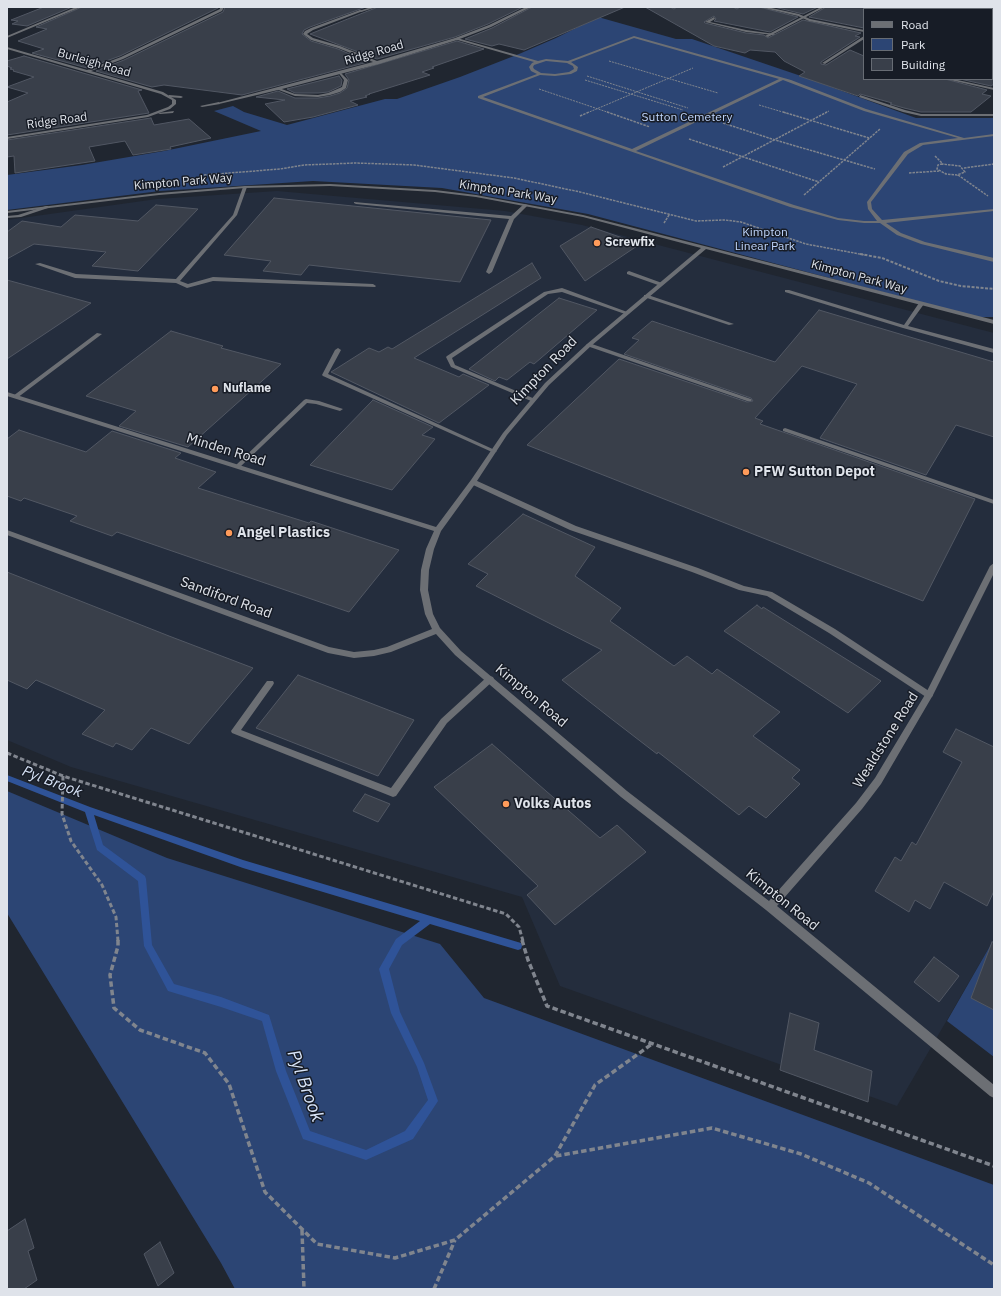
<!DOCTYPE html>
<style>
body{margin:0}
#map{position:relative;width:1001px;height:1296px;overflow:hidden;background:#202630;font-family:"IBM Plex Sans",sans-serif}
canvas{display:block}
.frame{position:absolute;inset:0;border:8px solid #dfe3ea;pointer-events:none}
.legend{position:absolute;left:863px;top:8px;width:130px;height:72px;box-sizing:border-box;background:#171c26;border:1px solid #676c74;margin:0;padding:5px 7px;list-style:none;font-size:12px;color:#dfe3ea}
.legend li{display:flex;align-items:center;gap:8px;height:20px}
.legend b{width:20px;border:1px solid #676c74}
</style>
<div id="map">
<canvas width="1001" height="1296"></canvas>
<div class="frame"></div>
<ul class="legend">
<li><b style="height:5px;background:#6c6f74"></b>Road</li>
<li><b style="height:11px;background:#2c4574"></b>Park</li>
<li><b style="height:11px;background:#393f4a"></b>Building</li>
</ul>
</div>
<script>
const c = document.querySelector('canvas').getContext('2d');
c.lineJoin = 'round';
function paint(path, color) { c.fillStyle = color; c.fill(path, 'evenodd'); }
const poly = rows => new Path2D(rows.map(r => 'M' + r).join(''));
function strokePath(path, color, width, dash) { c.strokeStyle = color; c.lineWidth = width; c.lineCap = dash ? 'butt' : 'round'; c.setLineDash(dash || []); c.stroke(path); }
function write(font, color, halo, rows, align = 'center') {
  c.font = font + ' "IBM Plex Sans",sans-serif'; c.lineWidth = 3; c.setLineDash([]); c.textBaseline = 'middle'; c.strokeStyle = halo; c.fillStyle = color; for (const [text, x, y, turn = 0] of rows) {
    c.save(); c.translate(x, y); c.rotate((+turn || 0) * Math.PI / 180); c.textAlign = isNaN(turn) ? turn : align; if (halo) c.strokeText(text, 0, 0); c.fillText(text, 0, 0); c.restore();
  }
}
paint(poly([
 [277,191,505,211,582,225,994,333,994,939,897,1106,560,986,522,897,71,767,7,740,7,220,157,199]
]), '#242d3d');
paint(poly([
 [598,17,676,39,692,39,801,76,916,118,994,118,994,317,977,317,588,214,442,188,313,181,160,191,7,210,7,175,82,165,164,151,261,131,214,111,233,106,244,112,287,125,385,99,397,99,460,77,519,54,556,38],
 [7,791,167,858,440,944,484,998,994,1185,994,1289,235,1289,221,1263,7,913],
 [994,939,994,1057,947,1021]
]), '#2c4574');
paint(poly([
 [7,775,90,807,243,860,521,943,522,946,521,949,518,950,430,924,402,945,389,969,400,1012,424,1063,438,1101,413,1139,366,1160,303,1139,276,1071,262,1021,221,1007,168,991,144,946,138,881,97,850,85,812,7,781,7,775],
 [94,815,243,868,420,921,396,939,379,969,391,1013,417,1067,428,1100,405,1131,366,1150,310,1131,286,1071,269,1015,221,997,174,984,152,945,146,879,145,876,103,845,94,815]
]), '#2f5398');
const building = poly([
 [44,7,72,7,27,26,12,24,18,21,11,20,44,7],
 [82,7,218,7,218,8,120,56,87,68,32,53,44,49,18,41,47,29,36,27,82,7],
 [225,7,366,7,310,27,304,30,302,34,311,41,338,49,368,62,242,95,164,85,152,87,96,71,124,60,223,12,225,7],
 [378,7,523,7,488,24,455,37,377,59,310,34,378,7],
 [532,7,625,7,524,50,499,44,492,46,465,39,492,28,532,7],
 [645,7,670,7,674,9,677,7,733,7,737,9,740,7,759,7,798,17,770,32,714,21,716,19,714,16,704,22,705,23,746,33,764,35,768,38,803,20,861,33,855,36,860,37,821,62,821,64,826,65,850,50,864,56,864,79,945,79,987,90,982,94,991,96,971,112,921,112,904,108,890,104,892,103,860,94,858,96,855,95,799,76,805,72,784,61,775,52,750,50,745,53,714,46,645,7],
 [774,7,818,7,803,14,774,7],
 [826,7,871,7,874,9,864,9,864,28,809,17,826,7],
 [457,41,484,49,432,67,434,68,422,72,430,75,369,94,370,94,365,96,367,97,350,101,358,105,313,117,284,122,265,104,285,100,256,97,278,91,295,98,318,98,330,96,340,93,347,88,349,80,345,74,457,41],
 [24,56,142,90,138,91,149,113,7,135,7,102,28,93,7,87,34,77,13,71,14,70,10,69,12,68,7,66,7,61,24,56],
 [339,76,342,80,341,86,328,92,318,93,295,93,287,89,339,76],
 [960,79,994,79,994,84,991,86,960,79],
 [151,118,154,125,189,119,211,138,170,147,171,149,133,155,125,141,89,147,95,161,15,173,14,156,7,157,7,140,151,118],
 [274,198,491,220,460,282,309,265,301,275,263,271,271,261,224,255,274,198],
 [156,205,198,209,138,271,92,266,106,252,34,244,7,259,7,232,22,221,61,227,75,215,138,221,156,205],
 [591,227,640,244,585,281,560,246,591,227],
 [532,263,541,278,414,358,459,377,463,374,489,385,439,423,331,372,369,348,379,352,388,347,392,349,532,263],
 [7,280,91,303,7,359,7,280],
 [559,298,597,310,534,364,530,362,507,380,499,377,495,381,469,369,559,298],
 [819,310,994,362,994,437,956,425,926,475,820,438,857,384,802,366,755,418,763,421,760,424,783,432,975,499,923,601,527,445,619,359,747,402,753,401,751,398,624,354,639,340,632,338,652,321,775,362,819,310],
 [171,331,223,346,221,348,281,364,188,447,119,426,136,411,86,396,171,331],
 [373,400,433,427,422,435,435,439,392,490,310,465,373,400],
 [19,430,86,452,112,431,181,453,175,458,216,472,198,488,309,523,311,521,399,550,349,612,117,532,112,536,70,521,77,516,24,498,21,501,7,496,7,439,19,430],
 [523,514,595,547,575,576,621,608,610,621,674,666,687,656,712,674,717,669,780,712,753,736,800,770,792,778,800,784,766,818,749,806,739,815,658,752,657,754,609,717,562,680,602,650,476,586,488,574,468,564,523,514],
 [7,572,169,636,253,668,189,744,151,728,132,750,116,743,113,747,82,734,105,710,36,680,27,689,7,680,7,572],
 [757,605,762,609,763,607,881,681,848,713,724,631,757,605],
 [298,675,414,720,378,776,256,728,298,675],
 [956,729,994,747,994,891,987,906,944,882,930,909,915,900,909,912,875,891,895,857,901,861,912,842,916,845,962,762,943,752,956,729],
 [492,744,600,838,617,825,646,852,555,925,527,895,538,886,434,787,492,744],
 [365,794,390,804,378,822,353,811,365,794],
 [992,942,994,942,994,1010,971,998,992,942],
 [934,957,959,976,939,1002,914,982,934,957],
 [790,1013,819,1023,814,1050,872,1071,868,1102,780,1070,790,1013],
 [25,1219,34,1248,28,1251,37,1280,24,1289,7,1289,7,1231,25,1219],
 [160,1242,174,1273,158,1286,144,1254,160,1242]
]);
paint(building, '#393f4a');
strokePath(building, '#515763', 1);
strokePath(poly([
 [609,61,718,93],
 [587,76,688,108],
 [585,80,683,110],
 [539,89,610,113],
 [759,105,786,113],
 [587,113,693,68],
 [825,113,829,111]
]), '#80858e', 1, [2, 1]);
strokePath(poly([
 [607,112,650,127],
 [783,112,869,138],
 [580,116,589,112],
 [723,123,775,140,875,169],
 [689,139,819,182],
 [935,156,943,164],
 [941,164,960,166,965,172,957,175,946,174,937,169,938,165,941,164],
 [723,167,827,112],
 [964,168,994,164],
 [909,173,939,171],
 [204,175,280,169,304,165,356,163,414,165,514,178,580,192,696,221,725,220,741,222,806,244,865,255],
 [958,175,988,196],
 [804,195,880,129],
 [664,223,669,215]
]), '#80858e', 1.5, [2.5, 1]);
strokePath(poly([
 [860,254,882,258,939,281,961,286,994,289]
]), '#80858e', 2, [3, 1.5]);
strokePath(poly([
 [7,753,63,776,506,914,519,927,523,941],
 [63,776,62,814,71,841,102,885,116,917,118,941]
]), '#80858e', 3, [4.5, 2.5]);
strokePath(poly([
 [118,940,118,946,110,975,114,1008,140,1030,205,1053,229,1084,265,1192,317,1244,395,1258,455,1240,555,1156,595,1085,652,1044],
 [522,940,528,960,547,1006,994,1166],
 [556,1156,712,1128,801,1154,869,1183,994,1265],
 [302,1230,304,1289],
 [434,1289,455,1240]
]), '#80858e', 3.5, [5.5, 3]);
paint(poly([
 [371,7,377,7,361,12,359,11,371,7],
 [734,7,739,7,737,8,734,7],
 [760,7,767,7,799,14,810,19,864,30,864,32,809,21,798,16,760,7],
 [872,7,879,7,886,9,879,9,872,7],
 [911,7,916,7,913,9,908,9,911,7],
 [714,17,715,19,710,22,746,30,775,34,773,35,746,32,705,22,714,17],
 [634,36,791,80,866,109,964,138,994,134,994,136,923,145,908,154,871,202,872,209,882,220,994,209,994,211,886,223,901,233,925,242,994,258,994,262,921,244,897,235,880,223,864,223,838,220,790,207,478,98,478,96,537,74,531,71,529,67,532,63,534,62,454,39,457,38,538,61,546,59,568,61,634,36],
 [634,38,779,79,632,149,483,97,540,75,555,76,571,74,577,71,578,67,571,62,634,38],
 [546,61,567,63,573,66,574,69,569,72,555,74,541,73,534,69,533,67,534,65,546,61],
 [783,80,864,111,958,138,920,143,904,152,867,202,868,209,877,221,864,221,838,218,794,205,636,151,783,80],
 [864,36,864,39,825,64,822,63,864,36],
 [338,72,340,72,348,80,346,88,340,92,330,95,318,97,295,96,276,89,279,88,295,94,318,95,328,93,342,87,344,80,338,72],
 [169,95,181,96,183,97,181,98,168,97,169,95],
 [860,95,905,110,921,114,994,114,994,116,921,116,903,112,859,97,860,95],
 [219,102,220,104,202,107,200,106,219,102],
 [174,111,173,113,160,114,158,113,174,111],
 [245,186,247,187,237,215,180,281,188,284,213,277,373,284,376,286,375,287,213,281,187,288,176,283,75,278,35,264,40,263,76,274,176,279,233,215,243,187,245,186],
 [354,202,511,216,524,204,528,205,514,219,492,272,489,274,486,272,509,219,356,204,354,203,354,202],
 [46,206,48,206,48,208,21,217,7,218,7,216,18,215,46,206],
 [629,271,662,283,663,284,658,285,627,274,627,272,629,271],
 [562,288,630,313,625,314,562,292,548,294,452,358,455,365,535,399,535,401,531,401,451,367,446,357,447,356,544,292,562,288],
 [785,290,789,290,904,325,919,303,923,303,924,304,908,326,994,349,994,353,903,328,785,292,785,290],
 [644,295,648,295,734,324,729,325,644,297,644,295],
 [97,333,102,334,17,398,13,398,13,396,97,333],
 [589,343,751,399,752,400,751,401,747,401,587,346,586,345,589,343],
 [338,348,341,350,328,374,497,451,494,453,492,452,323,376,322,375,335,350,338,348],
 [306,399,319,401,343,409,340,411,316,404,307,403,240,467,236,467,236,465,304,400,306,399],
 [785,428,994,500,994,504,783,431,783,429,785,428],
 [471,480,475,480,576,526,698,568,744,586,772,592,835,629,932,693,933,695,932,697,929,698,926,697,829,633,767,596,739,590,692,572,570,530,471,484,471,480],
 [490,676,493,677,494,679,493,681,447,723,396,796,393,797,232,733,231,731,267,681,273,681,274,683,273,685,241,730,391,788,441,719,487,677,490,676]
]), '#6c6f74');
paint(poly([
 [76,7,81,7,7,38,7,36,76,7],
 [220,7,224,7,222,11,123,59,91,71,163,92,176,100,176,104,170,109,148,117,7,139,7,137,147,115,168,107,172,104,172,100,161,94,7,49,7,47,87,70,121,57,220,9,220,7],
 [526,7,531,7,491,27,457,40,379,64,278,90,219,104,217,103,373,62,338,48,311,40,303,34,305,31,311,28,360,10,363,11,313,30,307,34,313,38,340,46,377,61,455,38,489,25,526,7],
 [671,7,676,7,674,8,671,7],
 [821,7,825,7,768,37,765,36,821,7],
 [990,7,994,7,991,9,987,9,990,7],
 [992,18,994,18,994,20,992,20,992,18],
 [946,79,953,79,994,88,994,90,946,79],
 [330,184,435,190,476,195,583,215,994,320,994,324,706,249,591,346,549,385,507,435,475,484,441,531,434,549,429,570,428,590,433,614,440,628,461,651,627,791,769,901,856,803,875,778,926,693,990,566,994,563,994,573,933,695,881,784,862,809,777,906,994,1085,994,1098,990,1096,766,910,621,797,455,655,436,634,391,652,374,656,354,658,328,653,7,535,7,530,329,647,354,652,374,650,387,647,432,629,425,614,420,590,421,570,426,549,434,531,7,396,7,392,436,527,471,480,503,433,545,383,587,344,701,248,583,217,476,197,435,192,330,186,245,188,159,195,7,213,7,211,159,193,245,186,330,184]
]), '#6c6f74');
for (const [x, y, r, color] of [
 [597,243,4,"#ff9b5a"],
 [215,389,4,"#ff9b5a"],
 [746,472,4,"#ff9b5a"],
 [229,533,4,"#ff9b5a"],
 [506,804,4,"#ff9b5a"]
]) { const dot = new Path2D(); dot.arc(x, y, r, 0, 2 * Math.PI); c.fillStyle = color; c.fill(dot); strokePath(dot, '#171c26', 1.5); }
write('12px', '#dfe3ea', '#171c26', [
 ["Ridge Road",374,53,-16],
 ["Burleigh Road",94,63,16],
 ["Ridge Road",57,121,-8],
 ["Kimpton Park Way",183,182,-5],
 ["Kimpton Park Way",508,192,9],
 ["Kimpton Park Way",859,277,15]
]);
write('12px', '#bfd5fc', '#171c26', [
 ["Sutton Cemetery",687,118],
 ["Kimpton",765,233],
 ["Linear Park",765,247]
]);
write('bold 12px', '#dfe3ea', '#171c26', [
 ["Screwfix",605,243],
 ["Nuflame",223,389]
], 'left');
write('14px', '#dfe3ea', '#171c26', [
 ["Kimpton Road",544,371,-46],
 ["Minden Road",226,450,17],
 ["Sandiford Road",226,598,20],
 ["Kimpton Road",531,696,40],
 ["Wealdstone Road",886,740,-58],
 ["Kimpton Road",782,900,39]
]);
write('bold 14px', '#dfe3ea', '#171c26', [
 ["PFW Sutton Depot",754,472],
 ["Angel Plastics",237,533],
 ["Volks Autos",514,804]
], 'left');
write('italic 15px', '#d9e5f9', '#171c26', [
 ["Pyl Brook",52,782,21]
]);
write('italic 18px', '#d9e5f9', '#171c26', [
 ["Pyl Brook",305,1086,70]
]);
</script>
